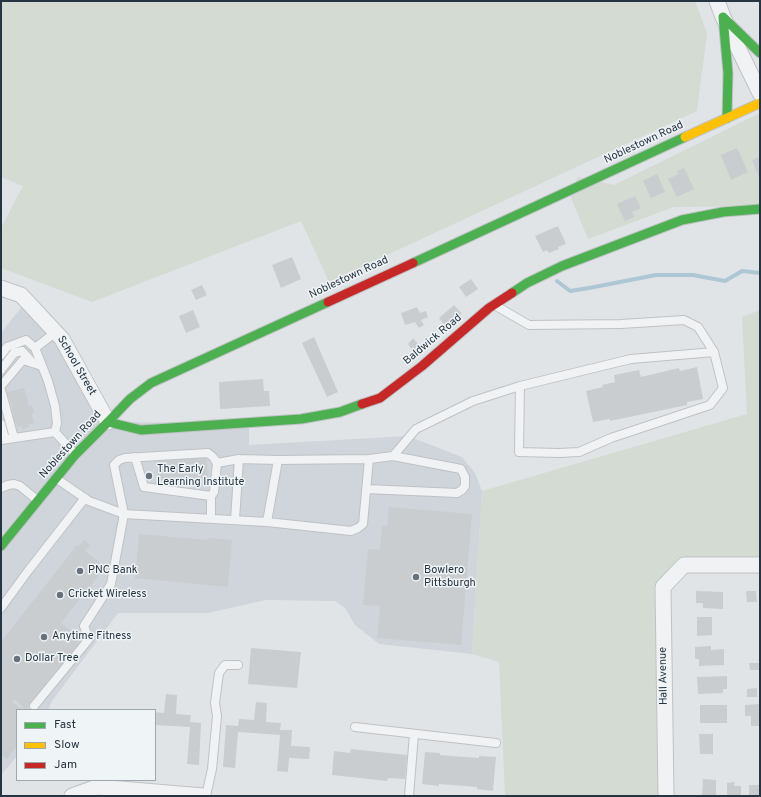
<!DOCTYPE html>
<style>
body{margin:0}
#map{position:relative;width:761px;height:797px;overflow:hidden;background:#e1e4e7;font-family:Overpass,sans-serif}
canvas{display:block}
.frame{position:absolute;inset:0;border:2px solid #273542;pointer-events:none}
.legend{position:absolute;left:16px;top:709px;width:140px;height:72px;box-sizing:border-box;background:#eff4f7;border:1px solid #9fa8af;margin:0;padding:5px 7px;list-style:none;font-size:12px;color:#273542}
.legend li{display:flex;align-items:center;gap:8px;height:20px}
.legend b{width:20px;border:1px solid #9fa8af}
</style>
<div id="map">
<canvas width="761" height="797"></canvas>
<div class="frame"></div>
<ul class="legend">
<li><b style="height:5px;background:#4caf50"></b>Fast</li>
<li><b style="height:5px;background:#ffc107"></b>Slow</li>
<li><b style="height:5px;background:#c62828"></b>Jam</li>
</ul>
</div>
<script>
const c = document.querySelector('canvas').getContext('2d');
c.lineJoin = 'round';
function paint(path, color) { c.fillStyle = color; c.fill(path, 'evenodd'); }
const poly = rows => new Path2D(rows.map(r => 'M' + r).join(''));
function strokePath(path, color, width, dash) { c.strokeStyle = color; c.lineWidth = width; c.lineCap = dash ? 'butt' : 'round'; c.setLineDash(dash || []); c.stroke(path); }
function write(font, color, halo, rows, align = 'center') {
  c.font = font + ' Overpass,sans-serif'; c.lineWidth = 3; c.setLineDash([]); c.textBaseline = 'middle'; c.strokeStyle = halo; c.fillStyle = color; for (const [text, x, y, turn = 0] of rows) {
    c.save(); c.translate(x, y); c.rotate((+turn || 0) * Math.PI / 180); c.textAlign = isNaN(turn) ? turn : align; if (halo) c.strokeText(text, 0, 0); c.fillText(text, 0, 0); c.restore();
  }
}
paint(poly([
 [27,300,62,339,108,422,249,423,249,445,408,436,462,457,475,473,482,491,472,654,379,644,355,625,345,608,335,601,266,600,208,613,118,613,52,701,48,710,17,710,17,756,1,775,1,333]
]), '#cfd5db');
paint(poly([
 [1,1,695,1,707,33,697,111,329,282,301,221,92,302,1,268,1,228,23,186,1,177],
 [760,113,760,206,674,207,588,239,570,195,578,177,614,185],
 [760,310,760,570,678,570,664,595,666,796,505,796,499,662,472,654,482,491,747,414,742,317]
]), '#d3dbd2');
strokePath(poly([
 [557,281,570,291,589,288,656,275,693,275,725,281,742,271,760,273]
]), '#aec7d4', 4);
paint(poly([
 [737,148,748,172,731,180,721,155],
 [760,157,760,179,752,160],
 [684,168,694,189,677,197,668,179,679,174,677,171],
 [657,174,665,192,651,198,643,181],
 [635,196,641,208,632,212,634,217,625,221,617,204],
 [558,226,566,244,558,247,559,249,549,253,547,250,543,252,535,236],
 [292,257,301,279,281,288,272,265],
 [471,279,478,289,466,297,459,287],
 [202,285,207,295,196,300,191,290],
 [454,305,462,314,446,327,439,318],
 [417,307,420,313,426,311,428,317,421,320,424,325,419,328,415,322,405,325,401,313],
 [193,310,200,327,186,333,179,316],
 [314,337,338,392,327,397,302,343],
 [413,338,422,349,415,354,408,344],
 [697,367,703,399,687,402,687,405,610,421,610,419,593,422,586,391,603,387,602,385,615,382,614,375,639,370,641,377,679,368,680,371],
 [263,379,264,391,269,391,270,406,220,409,219,382],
 [24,388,29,406,32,405,34,413,31,413,34,423,29,424,29,427,22,429,21,426,17,427,16,422,12,423,10,416,14,415,10,399,6,400,4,393],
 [203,455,203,458,206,457,208,478,174,482,174,479,158,481,156,459,188,456,188,459],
 [389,507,472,514,461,645,377,638,380,606,363,605,368,549,380,550,382,526,387,526],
 [139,534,207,540,208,538,232,540,228,587,135,578],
 [84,540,90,545,85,551,105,567,61,623,82,639,26,710,15,699,12,702,22,710,17,710,17,746,7,759,1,754,1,642,77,545,79,546],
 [696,591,723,592,723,609,703,608,703,603,696,603],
 [746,591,756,591,757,602,747,602],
 [697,617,712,617,712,635,697,636],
 [711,646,711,650,724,649,724,665,699,666,699,659,695,659,695,647],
 [251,648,301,652,297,688,248,684],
 [749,663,760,663,760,670,750,670],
 [727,676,727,689,723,689,723,693,698,694,697,677],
 [757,688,757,697,747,697,747,689],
 [166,694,177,695,176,714,191,715,190,722,201,723,199,765,187,764,190,727,155,725,155,712,164,713],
 [256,702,267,703,266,722,281,723,280,730,292,730,291,746,310,747,309,759,289,758,288,772,277,771,280,735,238,732,235,768,223,767,226,725,238,726,239,719,254,720],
 [760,704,760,726,751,726,751,716,745,716,745,705],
 [700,705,727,705,727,723,700,723],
 [699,734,713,734,713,754,700,754],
 [351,749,407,755,405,779,388,778,387,781,332,775,334,751,350,753],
 [425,752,440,753,440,755,479,758,479,756,496,757,493,791,477,789,477,787,439,784,439,786,422,784],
 [703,779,716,780,716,796,702,796],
 [735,782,734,786,741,786,741,796,727,796,727,783],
 [749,785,760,785,760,796,749,796]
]), '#cacdcf');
const lane = poly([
 [496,306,529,325,621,324,684,320,698,327,714,352],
 [35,348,56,332],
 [714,352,723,388,710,405,611,438,579,452,559,453,519,452,520,386,631,359,714,352],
 [1,355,7,347,26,340,35,348,48,381,55,406,57,423,55,432,1,440],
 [1,370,14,353,22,351,33,363],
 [1,386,23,360,42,366],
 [1,390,14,438],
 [1,424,5,439],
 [55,432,75,454],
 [135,457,144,487,211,496],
 [239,459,278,460],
 [217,463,239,459,235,520],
 [57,479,89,501,124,514,267,522,278,460,369,459,393,456,416,429,473,401,520,386],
 [1,488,8,485,14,484,20,486,37,500],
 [366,489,457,493,462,490,465,486,465,477,461,469,393,456],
 [267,522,351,531,358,528,363,524,369,459],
 [1,608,28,571,85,498],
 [34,706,89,639,84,626,111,584,124,514,114,465,119,460,125,458,208,453,213,457,217,463,214,492,211,496,211,519],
 [355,727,496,743],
 [206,796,212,769,217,716,215,703,219,673,225,665,238,665],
 [409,796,414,734]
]);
const street = poly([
 [717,1,723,17,760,93],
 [1,288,21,295,62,339,108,422],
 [72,796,97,787,203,796],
 [666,796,663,587,684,565,760,565]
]);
const fast = poly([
 [723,17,728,73,727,118],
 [723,17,760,53],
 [413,263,685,137],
 [512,293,527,283,562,266,682,220,723,212,760,209],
 [108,422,130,399,151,383,328,302],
 [1,546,75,455,108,422,141,430,301,419,340,412,362,404]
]);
const slow = poly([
 [685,137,760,103]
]);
const jam = poly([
 [328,302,413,263],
 [362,404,380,398,422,366,489,308,512,293]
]);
strokePath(lane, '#bfc2c5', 10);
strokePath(street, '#bfc2c5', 17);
strokePath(fast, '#bfc2c5', 11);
strokePath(slow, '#bfc2c5', 11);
strokePath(jam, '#bfc2c5', 11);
strokePath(lane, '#f1f2f3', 8);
strokePath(street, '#f1f2f3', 15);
strokePath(fast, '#4caf50', 9);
strokePath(slow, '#ffc107', 9);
strokePath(jam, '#c62828', 9);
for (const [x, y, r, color] of [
 [149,476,4,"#68727c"],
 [80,571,4,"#68727c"],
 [416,577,4,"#68727c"],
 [60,595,4,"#68727c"],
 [44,637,4,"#68727c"],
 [17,659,4,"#68727c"]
]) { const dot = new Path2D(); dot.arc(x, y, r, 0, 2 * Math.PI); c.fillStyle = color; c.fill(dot); strokePath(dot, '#eff4f7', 1.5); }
write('11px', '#273542', '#eff4f7', [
 ["Noblestown Road",644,143,-25],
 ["Noblestown Road",349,278,-25],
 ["Baldwick Road",433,340,-40],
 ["School Street",76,366,60],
 ["Noblestown Road",71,445,-48],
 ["Hall Avenue",664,676,-91]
]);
write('11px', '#273542', '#eff4f7', [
 ["The Early",157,470],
 ["Learning Institute",157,483],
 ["PNC Bank",88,571],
 ["Bowlero",424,571],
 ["Pittsburgh",424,584],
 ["Cricket Wireless",68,595],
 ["Anytime Fitness",52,637],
 ["Dollar Tree",25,659]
], 'left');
</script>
